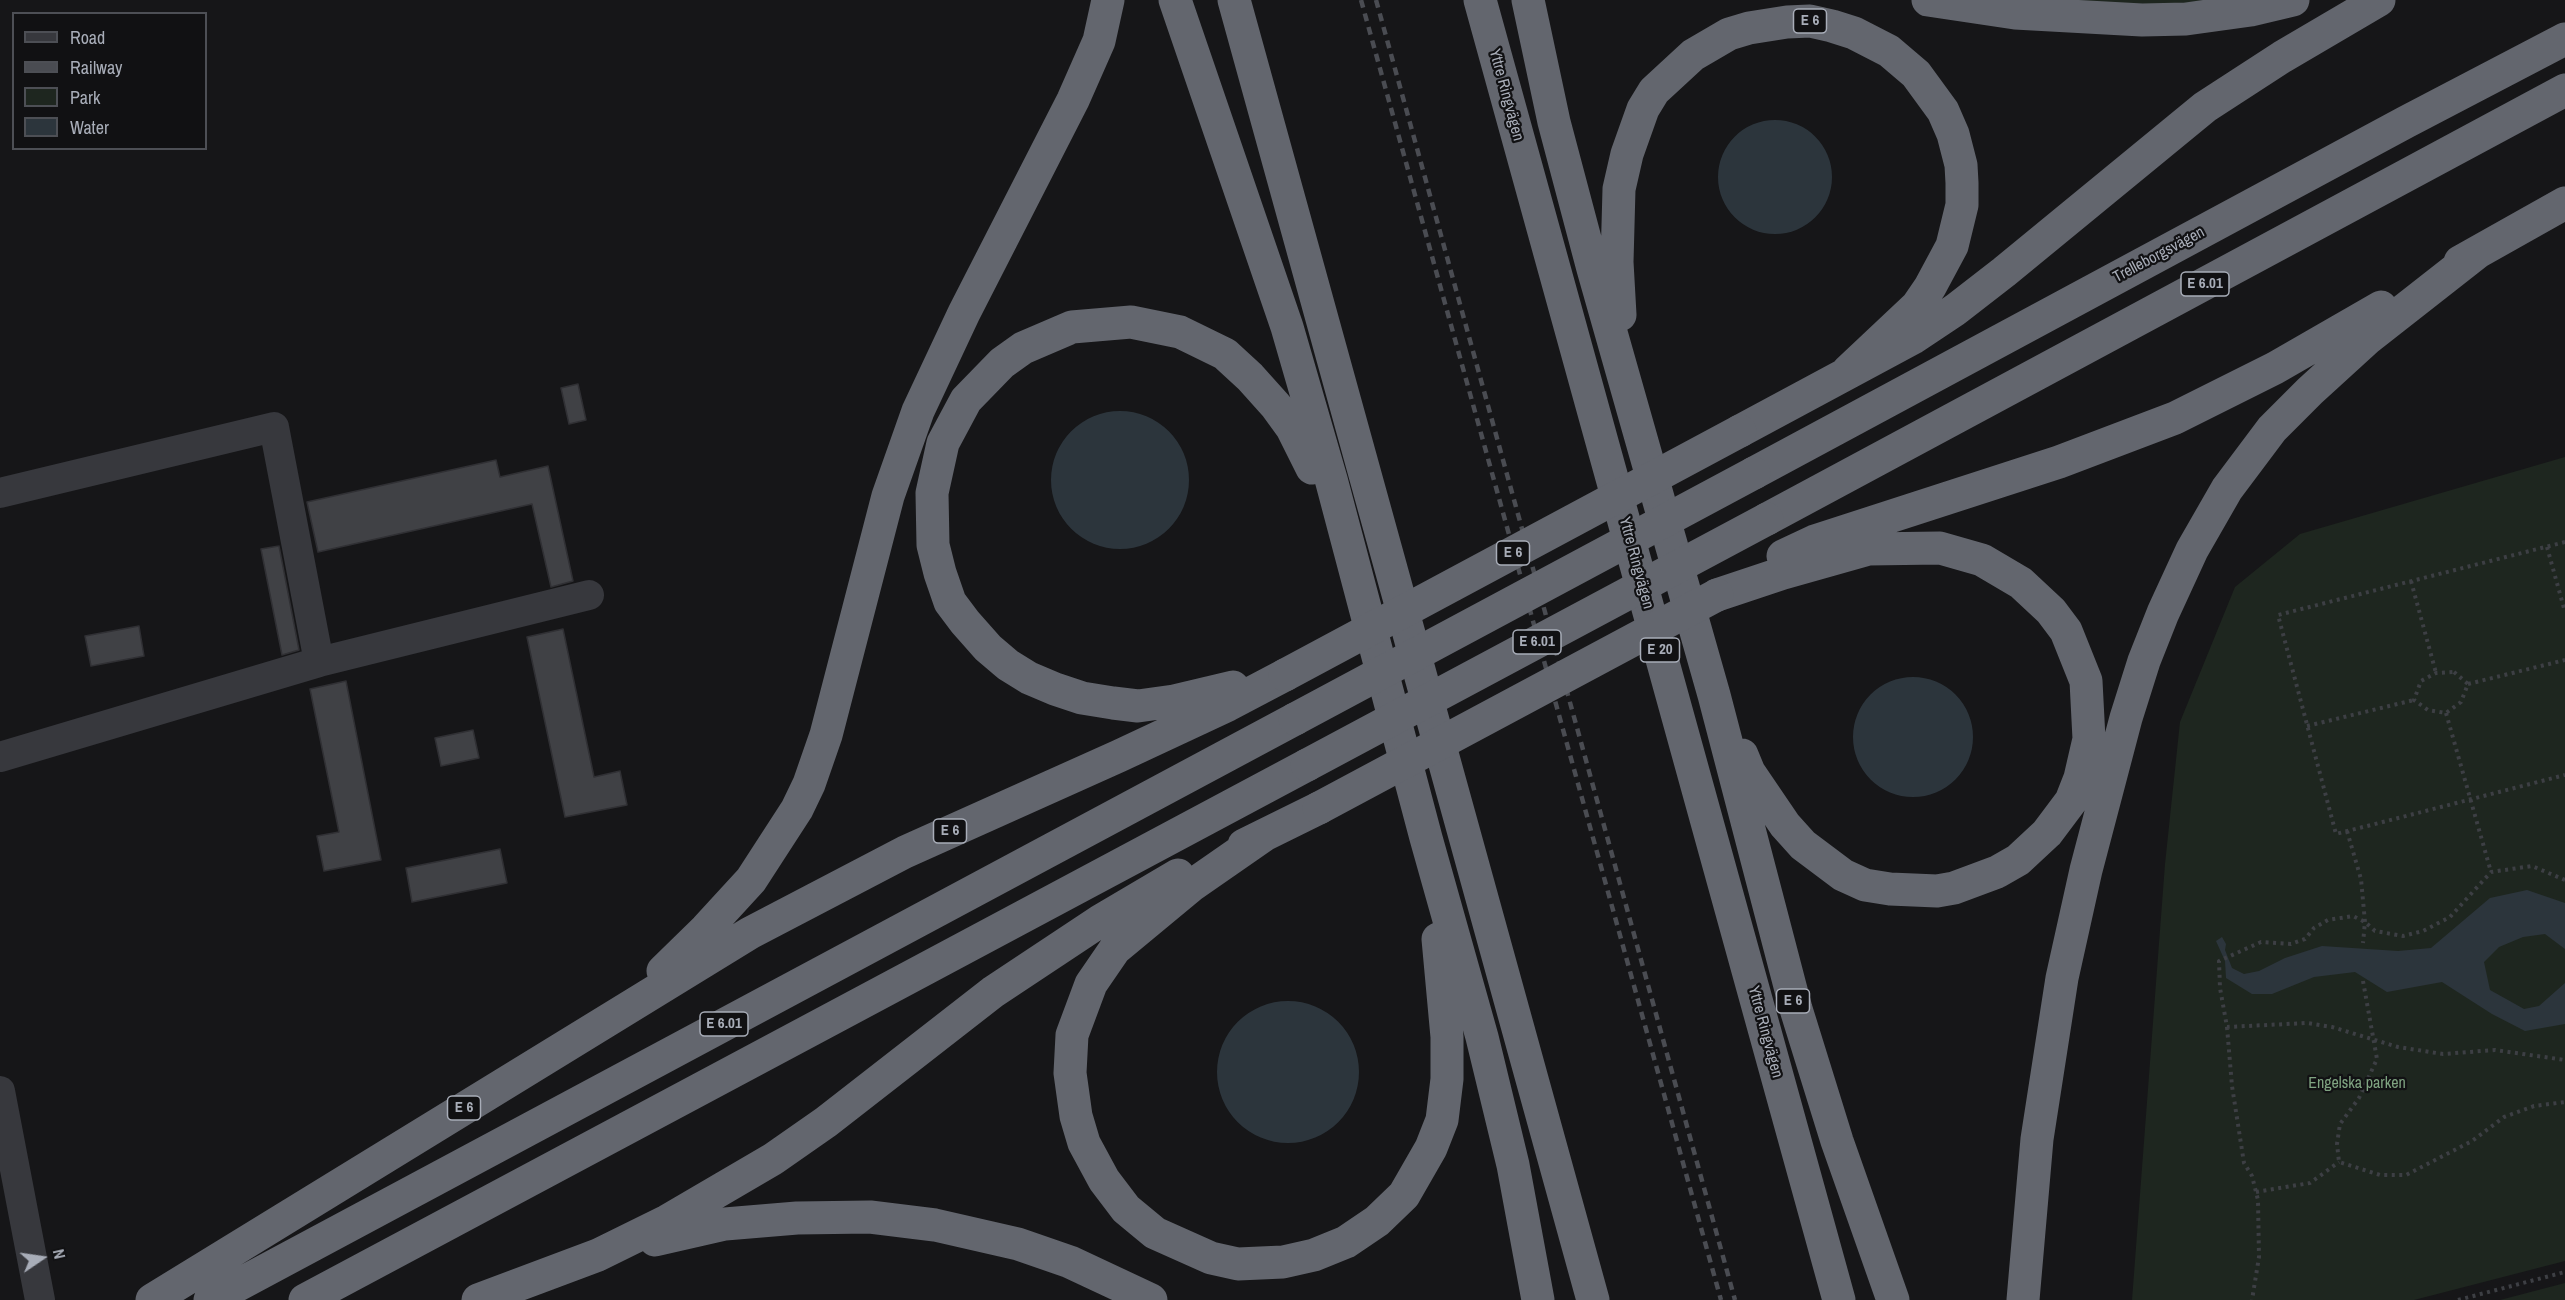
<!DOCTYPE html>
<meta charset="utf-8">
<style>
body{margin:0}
#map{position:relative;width:2565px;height:1300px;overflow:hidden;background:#161618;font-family:"Archivo Narrow",sans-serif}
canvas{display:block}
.legend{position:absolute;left:12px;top:12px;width:195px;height:138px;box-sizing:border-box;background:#111113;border:2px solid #4d4f55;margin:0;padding:8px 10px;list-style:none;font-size:18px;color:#a8adb8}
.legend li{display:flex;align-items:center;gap:12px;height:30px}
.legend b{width:30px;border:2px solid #4d4f55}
.north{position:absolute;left:12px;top:1228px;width:60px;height:60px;-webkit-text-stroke:4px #111113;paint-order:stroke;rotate:77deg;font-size:16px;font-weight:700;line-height:24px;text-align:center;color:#a8adb8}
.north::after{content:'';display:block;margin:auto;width:21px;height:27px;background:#a8adb8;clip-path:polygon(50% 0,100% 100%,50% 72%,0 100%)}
</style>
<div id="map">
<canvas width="2565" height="1300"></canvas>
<ul class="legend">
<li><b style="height:8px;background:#37383d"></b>Road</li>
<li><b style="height:8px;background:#4a4c52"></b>Railway</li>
<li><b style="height:16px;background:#1e261f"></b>Park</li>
<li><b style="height:16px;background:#2c353c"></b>Water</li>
</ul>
<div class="north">N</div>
</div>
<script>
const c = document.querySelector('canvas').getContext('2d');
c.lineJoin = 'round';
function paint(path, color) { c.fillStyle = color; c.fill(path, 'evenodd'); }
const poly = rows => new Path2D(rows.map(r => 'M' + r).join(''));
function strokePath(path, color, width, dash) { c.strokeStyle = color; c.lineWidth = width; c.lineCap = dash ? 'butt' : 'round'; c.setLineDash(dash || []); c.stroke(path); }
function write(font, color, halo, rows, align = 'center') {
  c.font = font + ' "Archivo Narrow",sans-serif'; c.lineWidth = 4.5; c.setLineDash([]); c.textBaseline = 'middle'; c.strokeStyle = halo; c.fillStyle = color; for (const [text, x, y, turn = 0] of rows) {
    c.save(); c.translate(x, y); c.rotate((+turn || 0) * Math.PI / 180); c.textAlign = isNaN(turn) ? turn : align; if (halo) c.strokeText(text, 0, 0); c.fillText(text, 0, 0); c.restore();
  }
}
paint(poly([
 [2000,0,2230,0,2132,7],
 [2565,457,2565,1261,2414,1300,2132,1300,2165,864,2180,722,2235,587,2300,534],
 [2565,1283,2565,1300,2500,1300]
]), '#1e261f');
paint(poly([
 '1718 177a57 57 0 1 1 114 0a57 57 0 1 1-114 0Z',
 '1051 480a69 69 0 1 1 138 0a69 69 0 1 1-138 0Z',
 '1853 737a60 60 0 1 1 120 0a60 60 0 1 1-120 0Z',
 [2527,890,2565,903,2565,949,2545,934,2523,937,2499,947,2484,962,2490,990,2524,1009,2539,1006,2565,983,2565,1024,2525,1031,2492,1014,2442,982,2387,992,2355,972,2314,977,2272,994,2252,994,2226,978,2225,961,2216,941,2222,937,2226,944,2225,950,2232,968,2244,974,2259,971,2285,958,2322,946,2398,951,2431,948,2490,898],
 '1217 1072a71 71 0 1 1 142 0a71 71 0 1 1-142 0Z'
]), '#2c353c');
const building = poly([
 [578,384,586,420,569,424,561,388,578,384],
 [496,460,500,477,548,466,573,581,551,587,532,504,318,552,307,502,496,460],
 [279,546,299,650,282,655,261,549,279,546],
 [139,626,144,656,91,666,85,636,139,626],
 [563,629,594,777,620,771,627,805,565,817,527,637,563,629],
 [346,681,381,860,324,871,317,836,339,832,310,689,346,681],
 [473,730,479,758,441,766,435,738,473,730],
 [500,849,507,883,412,902,406,868,500,849]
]);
paint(building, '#404145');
strokePath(building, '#303034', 1.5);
strokePath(poly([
 [2565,542,2278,615,2336,834,2565,775],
 [2547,547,2565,612],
 [2411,581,2436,673],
 [2454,672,2468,684,2461,702,2446,713,2428,710,2414,700,2421,681,2436,673,2454,672],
 [2468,684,2565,660],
 [2446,713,2491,872],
 [2307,726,2414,700],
 [2347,831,2361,879,2365,922,2363,943],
 [2565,880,2532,866,2491,872,2450,917,2423,931,2403,936,2375,931,2365,922,2353,916,2328,920,2314,928,2305,939,2291,944,2261,942,2219,961,2220,988,2227,1027,2307,1023,2332,1027,2398,1047,2443,1054,2495,1050,2565,1060],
 [2363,981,2377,1059,2359,1098,2340,1124,2337,1144,2339,1162,2380,1175,2406,1175,2472,1141,2504,1117,2534,1106,2565,1102],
 [2227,1027,2232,1086,2244,1163,2252,1176,2258,1200,2259,1257,2252,1300],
 [2256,1192,2310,1183,2339,1162],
 [2458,1300,2565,1272]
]), '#3d3f44', 4, [3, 4.5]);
strokePath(poly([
 [0,493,274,427,319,662,589,595],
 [0,757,319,662],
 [0,1091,40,1300]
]), '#37383d', 30);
strokePath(poly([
 [1175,0,1287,327,1331,479,1426,838,1482,1037,1513,1165,1538,1300],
 [1234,0,1593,1300],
 [1480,0,1839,1300],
 [1528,0,1554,122,1593,269,1714,695,1796,1009,1837,1141,1893,1300],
 [1928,0,2015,13,2142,20,2186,19,2251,10,2293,0],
 [2460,262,2565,203],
 [1620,315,1617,262,1619,189,1627,154,1643,109,1654,91,1693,55,1729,34,1749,28,1787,22,1810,21,1832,26,1854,33,1889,51,1916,74,1943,111,1953,134,1961,165,1962,183,1962,205,1952,246,1930,287,1917,306,1848,371],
 [1740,431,1913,338,1955,310,2004,272,2205,107,2282,57,2379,0],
 [1754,473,2406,122,2565,39],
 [1767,519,2565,90],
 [1783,556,1815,541,2059,462,2175,418,2275,368,2381,307],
 [1717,595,1783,573,1868,549,1940,548,1982,560,2021,583,2051,611,2066,631,2086,681,2089,739,2080,778,2071,801,2047,833,2018,860,1997,872,1954,888,1937,891,1890,889,1865,885,1843,875,1803,845,1785,825,1749,772,1742,755],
 [1233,687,1174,701,1138,706,1113,703,1082,698,1055,689,1029,678,1008,665,988,648,965,622,950,602,940,573,933,545,932,493,943,443,966,400,1002,363,1023,348,1072,327,1131,322,1180,332,1225,354,1250,377,1276,406,1292,428,1312,468],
 [1263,836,1191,886,1115,949,1091,984,1072,1035,1070,1073,1076,1116,1084,1143,1104,1180,1126,1209,1155,1233,1211,1258,1238,1264,1283,1262,1314,1255,1346,1242,1377,1221,1404,1195,1431,1148,1442,1120,1447,1079,1447,1037,1438,939],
 [1244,845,1319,808],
 [663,971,706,929,751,880,797,809,809,784,826,735,888,496,918,411,964,313,1073,100,1099,41,1108,0],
 [655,1240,725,1224,797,1218,870,1217,935,1225,1018,1244,1070,1262,1151,1300],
 [152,1300,750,933,905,852,1119,756,1228,705,1285,675],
 [210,1300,1295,719],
 [305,1300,1307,765],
 [478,1300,598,1255,667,1221,773,1159,826,1122,993,992,1100,921,1178,875],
 [2023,1300,2037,1139,2062,978,2086,870,2126,718,2144,661,2163,613,2192,550,2227,489,2272,429,2310,391,2367,339,2478,252]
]), '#63666e', 33);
strokePath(poly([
 [1361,0,1721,1300],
 [1376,0,1735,1300]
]), '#4a4c52', 4.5, [8, 6]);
strokePath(poly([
 [1285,675,1740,431],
 [1295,719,1754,473],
 [1307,765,1767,519],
 [1319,808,1717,595]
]), '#63666e', 33);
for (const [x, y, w] of [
 [1810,21,33],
 [2205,284,48],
 [1513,553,33],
 [1537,642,48],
 [1660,650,39],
 [950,831,33],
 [1793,1001,33],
 [724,1024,48],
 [464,1108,33]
]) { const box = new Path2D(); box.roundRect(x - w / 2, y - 12, w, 24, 4.5); c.fillStyle = '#111113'; c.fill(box); strokePath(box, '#a8adb8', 1.5); }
write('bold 15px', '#a8adb8', null, [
 ["E 6",1810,21],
 ["E 6.01",2205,284],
 ["E 6",1513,553],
 ["E 6.01",1537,642],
 ["E 20",1660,650],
 ["E 6",950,831],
 ["E 6",1793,1001],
 ["E 6.01",724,1024],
 ["E 6",464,1108]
]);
write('16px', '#a8adb8', '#111113', [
 ["Yttre Ringvägen",1506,95,75],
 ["Trelleborgsvägen",2159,255,-28],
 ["Yttre Ringvägen",1636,563,75],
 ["Yttre Ringvägen",1765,1032,75]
]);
write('16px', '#7fa381', '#111113', [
 ["Engelska parken",2357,1084]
]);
</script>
